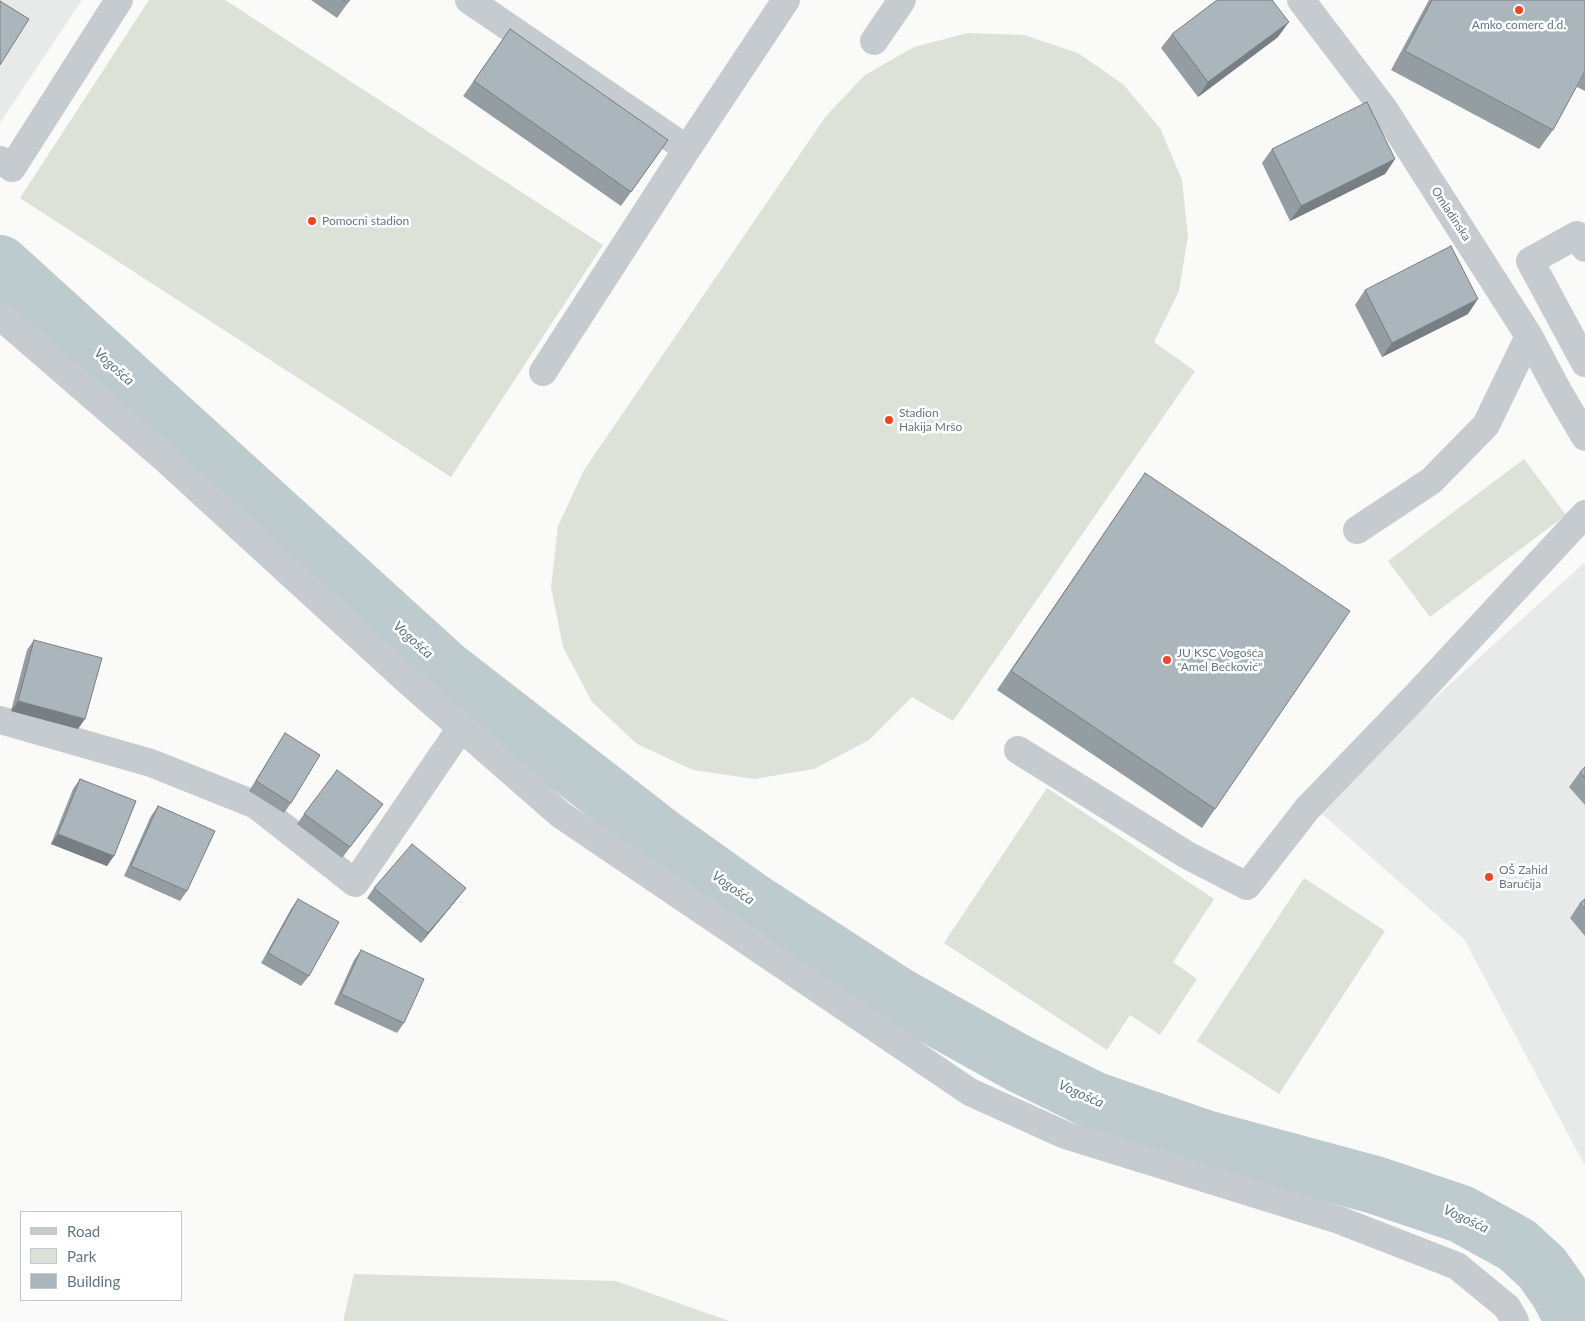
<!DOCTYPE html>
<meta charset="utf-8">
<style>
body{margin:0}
#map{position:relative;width:1585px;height:1321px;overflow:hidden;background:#fafaf8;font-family:Lato,sans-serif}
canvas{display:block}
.legend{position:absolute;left:20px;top:1211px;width:162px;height:90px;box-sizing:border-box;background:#fff;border:1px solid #c1c9ce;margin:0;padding:6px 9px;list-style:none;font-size:15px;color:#637885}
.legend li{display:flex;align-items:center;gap:10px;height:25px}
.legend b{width:25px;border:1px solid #c1c9ce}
</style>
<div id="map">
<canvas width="1585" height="1321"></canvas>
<ul class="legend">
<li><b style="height:6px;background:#c5cbce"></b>Road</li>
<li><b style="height:14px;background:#dce2d8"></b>Park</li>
<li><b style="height:14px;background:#abb6bc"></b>Building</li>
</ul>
</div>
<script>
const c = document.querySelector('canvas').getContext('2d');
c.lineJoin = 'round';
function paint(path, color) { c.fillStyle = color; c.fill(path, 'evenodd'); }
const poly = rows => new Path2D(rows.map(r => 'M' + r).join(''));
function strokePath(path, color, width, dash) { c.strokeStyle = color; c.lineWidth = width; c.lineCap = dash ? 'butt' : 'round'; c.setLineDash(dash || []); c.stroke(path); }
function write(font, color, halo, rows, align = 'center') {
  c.font = font + ' Lato,sans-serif'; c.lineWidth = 5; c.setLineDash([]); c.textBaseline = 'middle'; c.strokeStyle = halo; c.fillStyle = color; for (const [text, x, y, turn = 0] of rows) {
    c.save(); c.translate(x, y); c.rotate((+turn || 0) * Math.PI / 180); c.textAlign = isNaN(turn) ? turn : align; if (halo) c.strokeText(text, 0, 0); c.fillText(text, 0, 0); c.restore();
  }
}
paint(poly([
 [0,0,82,0,0,123],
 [1585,562,1585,1166,1464,939,1322,814,1416,715]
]), '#e8eae9');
paint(poly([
 [149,0,225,0,603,245,451,477,20,198],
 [968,33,1024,35,1078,53,1124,85,1160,128,1182,180,1188,236,1179,291,1154,342,1195,371,953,721,912,697,869,740,814,769,754,779,693,770,637,744,592,702,563,647,551,587,558,526,584,470,826,116,865,75,914,47],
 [1524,459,1566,515,1430,617,1388,561],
 [1047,788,1214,899,1173,962,1197,979,1160,1035,1130,1015,1107,1050,944,943],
 [1304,878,1385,931,1279,1094,1197,1041],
 [354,1274,616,1281,729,1321,343,1321]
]), '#dce2d8');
strokePath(poly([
 [0,264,445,669,659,835,753,902,898,996,1018,1063,1095,1101,1205,1139,1375,1185,1461,1214,1517,1245,1542,1268,1559,1292,1574,1321]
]), '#bdcbce', 58);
strokePath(poly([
 [469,0,687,149,786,0],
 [1301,0,1384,109,1529,336,1558,391,1585,437],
 [874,41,902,0],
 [0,160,12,168,119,0],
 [1585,248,1577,235,1530,261,1585,363],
 [0,316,164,458,411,684,561,815,970,1092,1065,1135,1339,1220,1457,1266,1507,1307,1515,1321],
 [543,372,687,149],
 [1357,530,1431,481,1486,425,1529,336],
 [0,720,151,763,256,805,355,883,461,728],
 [1018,750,1187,855,1247,886,1307,809,1415,697,1585,514]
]), '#c5cbce', 28);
paint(poly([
 [311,0,350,0,337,18],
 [1429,0,1585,0,1553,130,1539,149,1391,70],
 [510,29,668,140,621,206,463,96],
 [1172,34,1278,37,1198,97,1161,48],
 [1585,71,1585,91,1577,87],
 [1272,149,1395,159,1385,174,1290,221,1262,163],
 [1365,290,1468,314,1382,357,1355,305],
 [1132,492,1215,809,1202,828,997,690],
 [34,640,78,729,11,711,27,650],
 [285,733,291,803,284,813,249,791],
 [1585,767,1585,805,1569,787,1580,772],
 [80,779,107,866,51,844,73,789],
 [383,804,342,858,297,824,304,814],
 [158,806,187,891,180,901,124,876,151,816],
 [374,888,466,888,458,898,421,943,367,898],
 [298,899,309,976,301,986,261,963,291,909],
 [1585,899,1585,936,1570,918,1580,903],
 [361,950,404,1023,397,1033,334,1004,354,960]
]), '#939da2');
paint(poly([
 [1289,22,1278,37,1198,97,1208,82],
 [1395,159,1385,174,1290,221,1301,206],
 [1478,299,1468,314,1382,357,1392,343],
 [18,701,85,719,78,729,11,711],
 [58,834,114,856,107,866,51,844],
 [466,888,458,898,421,943,428,933]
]), '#787f84');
const building = poly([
 [343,0,350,0,347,3,343,0],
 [1217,0,1272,0,1289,22,1208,82,1172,34,1217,0],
 [1432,0,1585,0,1585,71,1553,130,1405,51,1432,0],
 [0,1,29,19,0,65,0,1],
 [510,29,668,140,631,192,474,81,510,29],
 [1367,102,1395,159,1301,206,1272,149,1367,102],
 [1451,246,1478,299,1392,343,1365,290,1451,246],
 [1145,473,1350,611,1215,809,1011,671,1145,473],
 [34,640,102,658,85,719,18,701,34,640],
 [285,733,320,755,291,803,256,781,285,733],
 [1585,767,1585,778,1580,772,1585,767],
 [337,770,383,804,350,847,304,814,337,770],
 [80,779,136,801,114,856,58,834,80,779],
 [158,806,215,831,187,891,131,866,158,806],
 [412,844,466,888,428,933,374,888,412,844],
 [298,899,339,922,309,976,268,953,298,899],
 [1585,899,1585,909,1580,903,1585,899],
 [361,950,424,979,404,1023,341,994,361,950]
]);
paint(building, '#abb6bc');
strokePath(building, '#787f84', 1);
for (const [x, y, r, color] of [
 [1519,10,5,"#f14421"],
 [312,221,5,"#f14421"],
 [889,420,5,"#f14421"],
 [1167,660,5,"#f14421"],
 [1489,877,5,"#f14421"]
]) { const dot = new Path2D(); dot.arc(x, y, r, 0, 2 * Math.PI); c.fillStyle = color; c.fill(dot); strokePath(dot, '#fff', 2); }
write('12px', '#637885', '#fff', [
 ["Amko comerc d.d.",1519,25,"center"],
 ["Pomocni stadion",322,221],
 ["Stadion",899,413],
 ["Hakija Mršo",899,427],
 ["JU KSC Vogošća",1177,653],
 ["\"Amel Bečković\"",1177,667],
 ["OŠ Zahid",1499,870],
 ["Baručija",1499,884]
], 'left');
write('12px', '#637885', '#fff', [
 ["Omladinska",1451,214,57]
]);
write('italic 14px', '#5e787e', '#fff', [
 ["Vogošća",114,367,42],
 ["Vogošća",413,640,42],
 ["Vogošća",733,888,35],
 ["Vogošća",1081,1094,24],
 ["Vogošća",1466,1219,25]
]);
</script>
